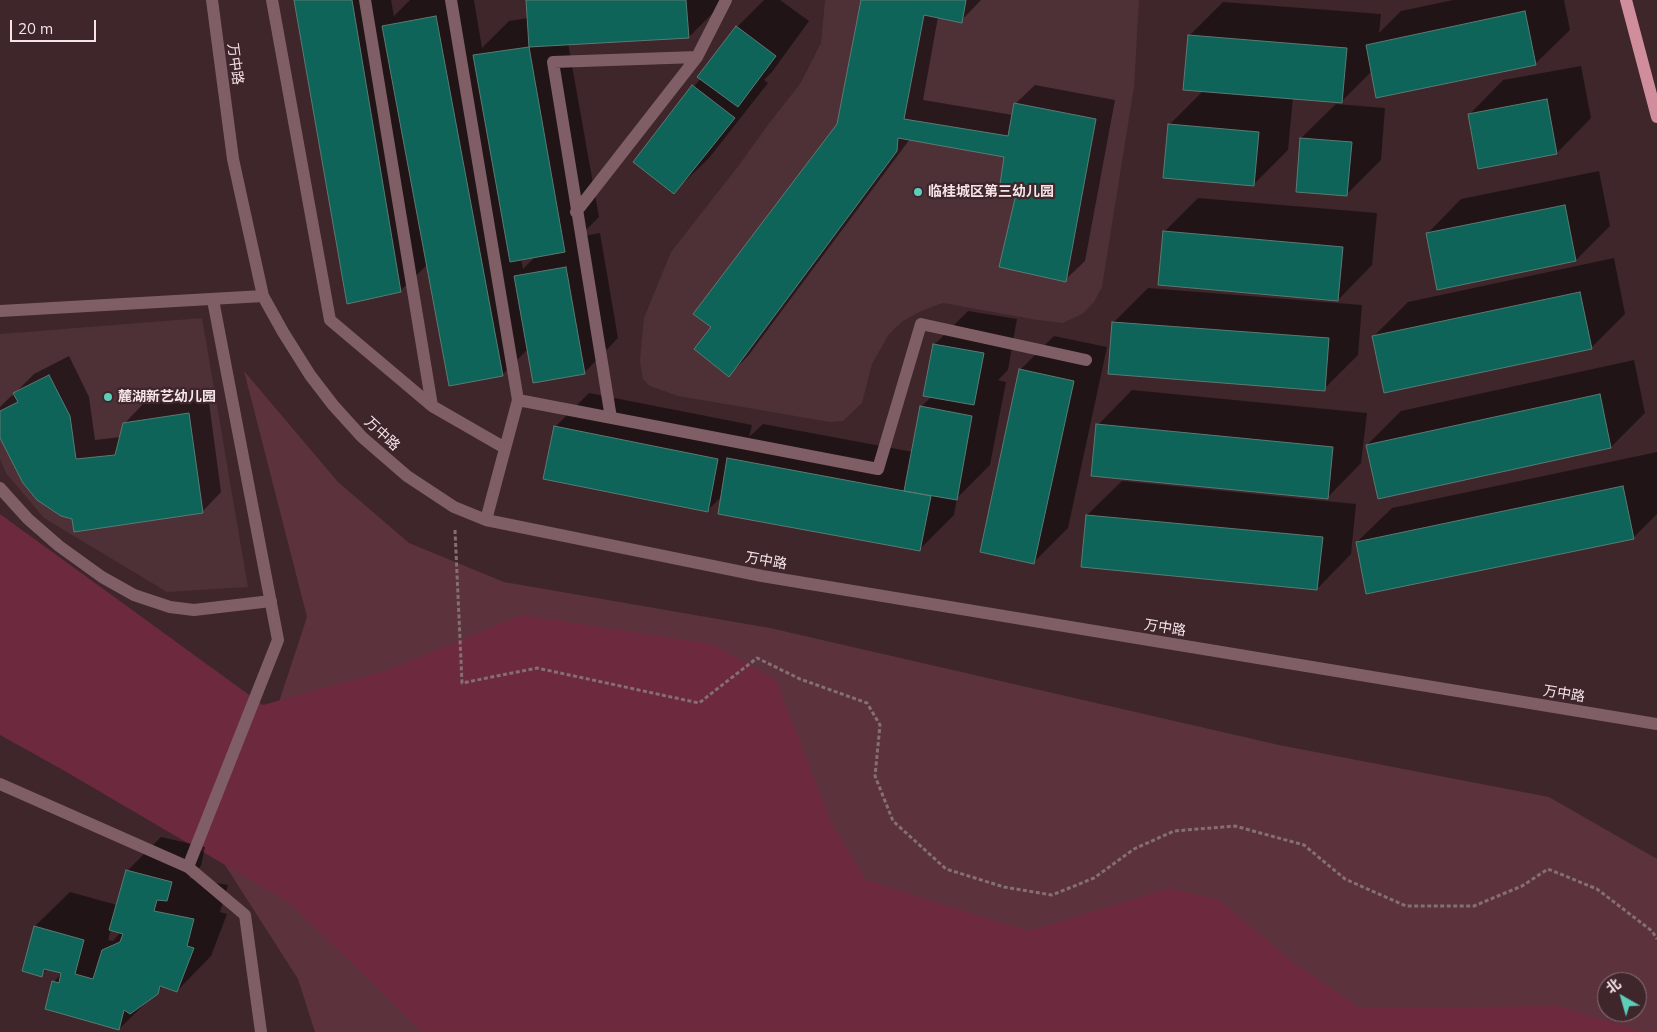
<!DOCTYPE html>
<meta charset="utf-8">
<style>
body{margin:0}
#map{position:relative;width:1657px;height:1032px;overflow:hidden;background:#3e262b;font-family:Mulish,"Noto Sans SC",sans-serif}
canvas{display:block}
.north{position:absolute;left:1597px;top:972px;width:50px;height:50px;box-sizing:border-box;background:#3e262b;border:1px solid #887277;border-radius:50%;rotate:322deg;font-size:14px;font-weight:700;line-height:20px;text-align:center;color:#f6e5e8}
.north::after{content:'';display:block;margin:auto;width:18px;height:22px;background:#5cceba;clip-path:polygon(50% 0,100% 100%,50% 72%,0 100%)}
.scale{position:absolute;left:10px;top:20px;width:86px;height:22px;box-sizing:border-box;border:2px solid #f6e5e8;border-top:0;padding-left:6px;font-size:15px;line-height:18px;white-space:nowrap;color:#f6e5e8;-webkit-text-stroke:4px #3e262b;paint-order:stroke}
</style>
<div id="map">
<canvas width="1657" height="1032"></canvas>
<div class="north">北</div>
<div class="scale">20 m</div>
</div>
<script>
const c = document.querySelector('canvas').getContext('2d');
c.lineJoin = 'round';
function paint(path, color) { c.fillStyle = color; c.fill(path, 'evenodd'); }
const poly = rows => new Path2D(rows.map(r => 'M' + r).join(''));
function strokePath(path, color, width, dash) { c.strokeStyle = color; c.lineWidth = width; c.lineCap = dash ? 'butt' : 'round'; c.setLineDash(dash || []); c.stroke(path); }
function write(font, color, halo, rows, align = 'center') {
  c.font = font + ' Mulish,"Noto Sans SC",sans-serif'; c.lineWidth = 4.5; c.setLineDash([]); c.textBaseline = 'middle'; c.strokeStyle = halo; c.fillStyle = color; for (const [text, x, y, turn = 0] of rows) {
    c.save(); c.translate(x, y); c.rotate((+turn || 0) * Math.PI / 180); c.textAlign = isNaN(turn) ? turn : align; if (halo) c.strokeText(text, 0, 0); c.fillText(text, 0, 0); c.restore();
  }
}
paint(poly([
 [825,0,1139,0,1134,87,1102,287,1094,302,1082,314,1063,323,1037,320,943,303,921,311,903,321,889,334,872,364,862,403,843,421,830,422,678,396,650,386,643,379,641,369,640,359,644,318,671,252,739,165,770,122,800,84,821,43],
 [202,318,248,587,167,592,44,518,6,473,0,459,0,334]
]), '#4e3037');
paint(poly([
 [244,371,338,482,409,543,504,582,770,628,1279,745,1549,797,1657,859,1657,1032,315,1032,298,979,225,865,307,617],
 [1607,982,1637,982,1637,1012,1607,1012]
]), '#5c323d');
paint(poly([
 [0,514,263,705,385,671,521,615,712,644,776,680,831,822,866,880,1029,931,1169,888,1219,900,1294,963,1360,1008,1558,1006,1643,1032,422,1032,290,903,63,770,0,735]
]), '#6d2a3e');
paint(poly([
 [296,0,391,0,394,16,410,0,474,0,482,48,509,21,528,18,527,0,723,0,723,3,689,37,568,43,599,217,579,237,600,233,618,338,584,373,528,349,502,375,428,264,400,291],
 [536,256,523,269,521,259],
 [764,0,780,0,809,21,772,72,764,80,768,83,709,158,674,192,634,161,701,78,737,27],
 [862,0,981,0,961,21,938,17,923,100,1013,115,1015,104,1035,85,1115,100,1085,261,1065,280,1018,193,1005,156,910,139,748,356,729,375,713,327,838,125],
 [1453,0,1564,0,1570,30,1535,64,1372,71,1342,101,1293,98,1288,150,1254,184,1169,125,1203,91,1189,36,1223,2,1381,14,1379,33,1401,11],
 [1581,66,1591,118,1557,153,1469,115,1503,80],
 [1336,104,1385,108,1381,160,1347,194,1301,138],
 [1599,171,1610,226,1576,260,1438,288,1427,234,1461,199],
 [1198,198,1377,213,1372,265,1338,300,1164,232],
 [1614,258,1625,314,1591,348,1374,336,1408,302],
 [1148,288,1362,305,1358,355,1324,389,1113,323],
 [968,311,1017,319,1008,370,998,380,1006,382,990,465,957,498,954,515,920,549,722,496,707,511,555,427,589,393,752,425,749,437,763,424,913,452,921,407,931,397,934,345],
 [1054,336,1107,347,1068,528,1034,562,1020,370],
 [69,356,89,397,95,440,121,437,124,424,143,404,208,395,221,492,202,512,74,518,0,434,0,407,10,397,15,394,15,393,34,374],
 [1634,360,1645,413,1611,447,1367,445,1401,411],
 [1132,390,1367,413,1361,463,1327,498,1098,425],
 [1657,452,1657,514,1634,537,1357,542,1392,508],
 [1122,481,1356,504,1351,554,1317,589,1087,515],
 [161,837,205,847,201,866,189,878,228,885,220,912,227,914,211,956,177,991,163,986,119,1029,54,982,63,972,48,969,41,975,35,926,70,892,117,905,127,871],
 [111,929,121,932,113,941,108,940]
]), '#0007');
const building = poly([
 [294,0,352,0,401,292,347,304,294,0],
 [526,0,686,0,689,38,529,47,526,0],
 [861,0,966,0,962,23,924,15,904,119,1008,136,1014,103,1096,119,1066,282,999,267,1016,194,999,191,1004,157,898,138,897,151,729,377,694,349,711,327,693,314,837,124,861,0],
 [1525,11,1536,65,1376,98,1366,45,1525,11],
 [436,16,503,376,449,386,382,26,436,16],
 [736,26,776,56,738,107,697,77,736,26],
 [1188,35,1347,48,1342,103,1183,90,1188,35],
 [529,47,565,252,510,262,473,55,529,47],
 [692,85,735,118,674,194,633,162,692,85],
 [1547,99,1557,154,1478,169,1468,114,1547,99],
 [1168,124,1259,132,1254,186,1163,178,1168,124],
 [1300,138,1352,142,1347,196,1296,192,1300,138],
 [1565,205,1576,261,1437,290,1426,233,1565,205],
 [1163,231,1343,247,1338,301,1158,285,1163,231],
 [566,267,585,374,533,383,514,276,566,267],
 [1580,292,1592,349,1384,393,1372,336,1580,292],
 [1112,322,1329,338,1325,391,1108,374,1112,322],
 [933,344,984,353,974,405,923,396,933,344],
 [1019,369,1074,381,1034,564,980,552,1019,369],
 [49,375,70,416,76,459,115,455,123,423,189,413,203,513,74,532,72,519,61,516,37,500,23,483,0,438,0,411,18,402,13,393,49,375],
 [1600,394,1611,448,1378,499,1366,445,1600,394],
 [920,406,972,416,957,500,904,491,920,406],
 [1096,424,1333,447,1328,499,1091,476,1096,424],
 [554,426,718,459,708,512,543,479,554,426],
 [727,458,931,496,920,551,718,514,727,458],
 [1623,486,1634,539,1366,594,1356,542,1623,486],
 [1086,515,1323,537,1317,590,1081,567,1086,515],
 [126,870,172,882,167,901,157,900,154,911,194,919,187,946,194,948,177,992,160,986,158,994,130,1014,124,1010,119,1030,45,1009,52,981,59,983,61,973,44,969,42,977,22,971,34,926,84,940,75,974,93,979,102,950,120,942,123,934,109,930,126,870]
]);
paint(building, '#0e6458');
strokePath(building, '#5a7a73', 1);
strokePath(poly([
 [455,530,462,683,537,668,699,703,757,658,800,679,867,703,880,725,875,776,893,821,946,869,1004,887,1052,895,1094,878,1134,849,1174,831,1235,826,1304,845,1345,879,1406,906,1474,906,1522,886,1548,869,1597,889,1652,931,1657,939]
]), '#846f73', 3, [4, 2.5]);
strokePath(poly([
 [212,0,233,159,263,296,283,332,310,375,333,405,362,437,407,476,454,507,486,520,762,576,1657,724],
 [272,0,330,320,432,406],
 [365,0,432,406,505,448],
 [451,0,518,400,486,520],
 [576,212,697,57],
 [0,311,263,296],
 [518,400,878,469,921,324,1086,360],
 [611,418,553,62,697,57,726,0],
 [0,488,28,519,59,546,102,577,134,595,170,607,194,610,271,601],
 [0,784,188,867,245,915,261,1032],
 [188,867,278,640,213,300]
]), '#7f5e65', 12);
strokePath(poly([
 [1626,0,1657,117]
]), '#d08d9c', 12);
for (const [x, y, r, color] of [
 [918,192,5,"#5cceba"],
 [108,397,5,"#5cceba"]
]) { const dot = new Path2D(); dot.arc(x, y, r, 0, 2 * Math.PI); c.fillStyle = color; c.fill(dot); strokePath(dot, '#3e262b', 2); }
write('14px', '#f6e5e8', '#3e262b', [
 ["万中路",235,64,82],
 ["万中路",382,434,43],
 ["万中路",766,561,10],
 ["万中路",1165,628,9],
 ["万中路",1564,694,9]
]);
write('bold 14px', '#f6e5e8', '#3e262b', [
 ["临桂城区第三幼儿园",928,192],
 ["麓湖新艺幼儿园",118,397]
], 'left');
</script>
